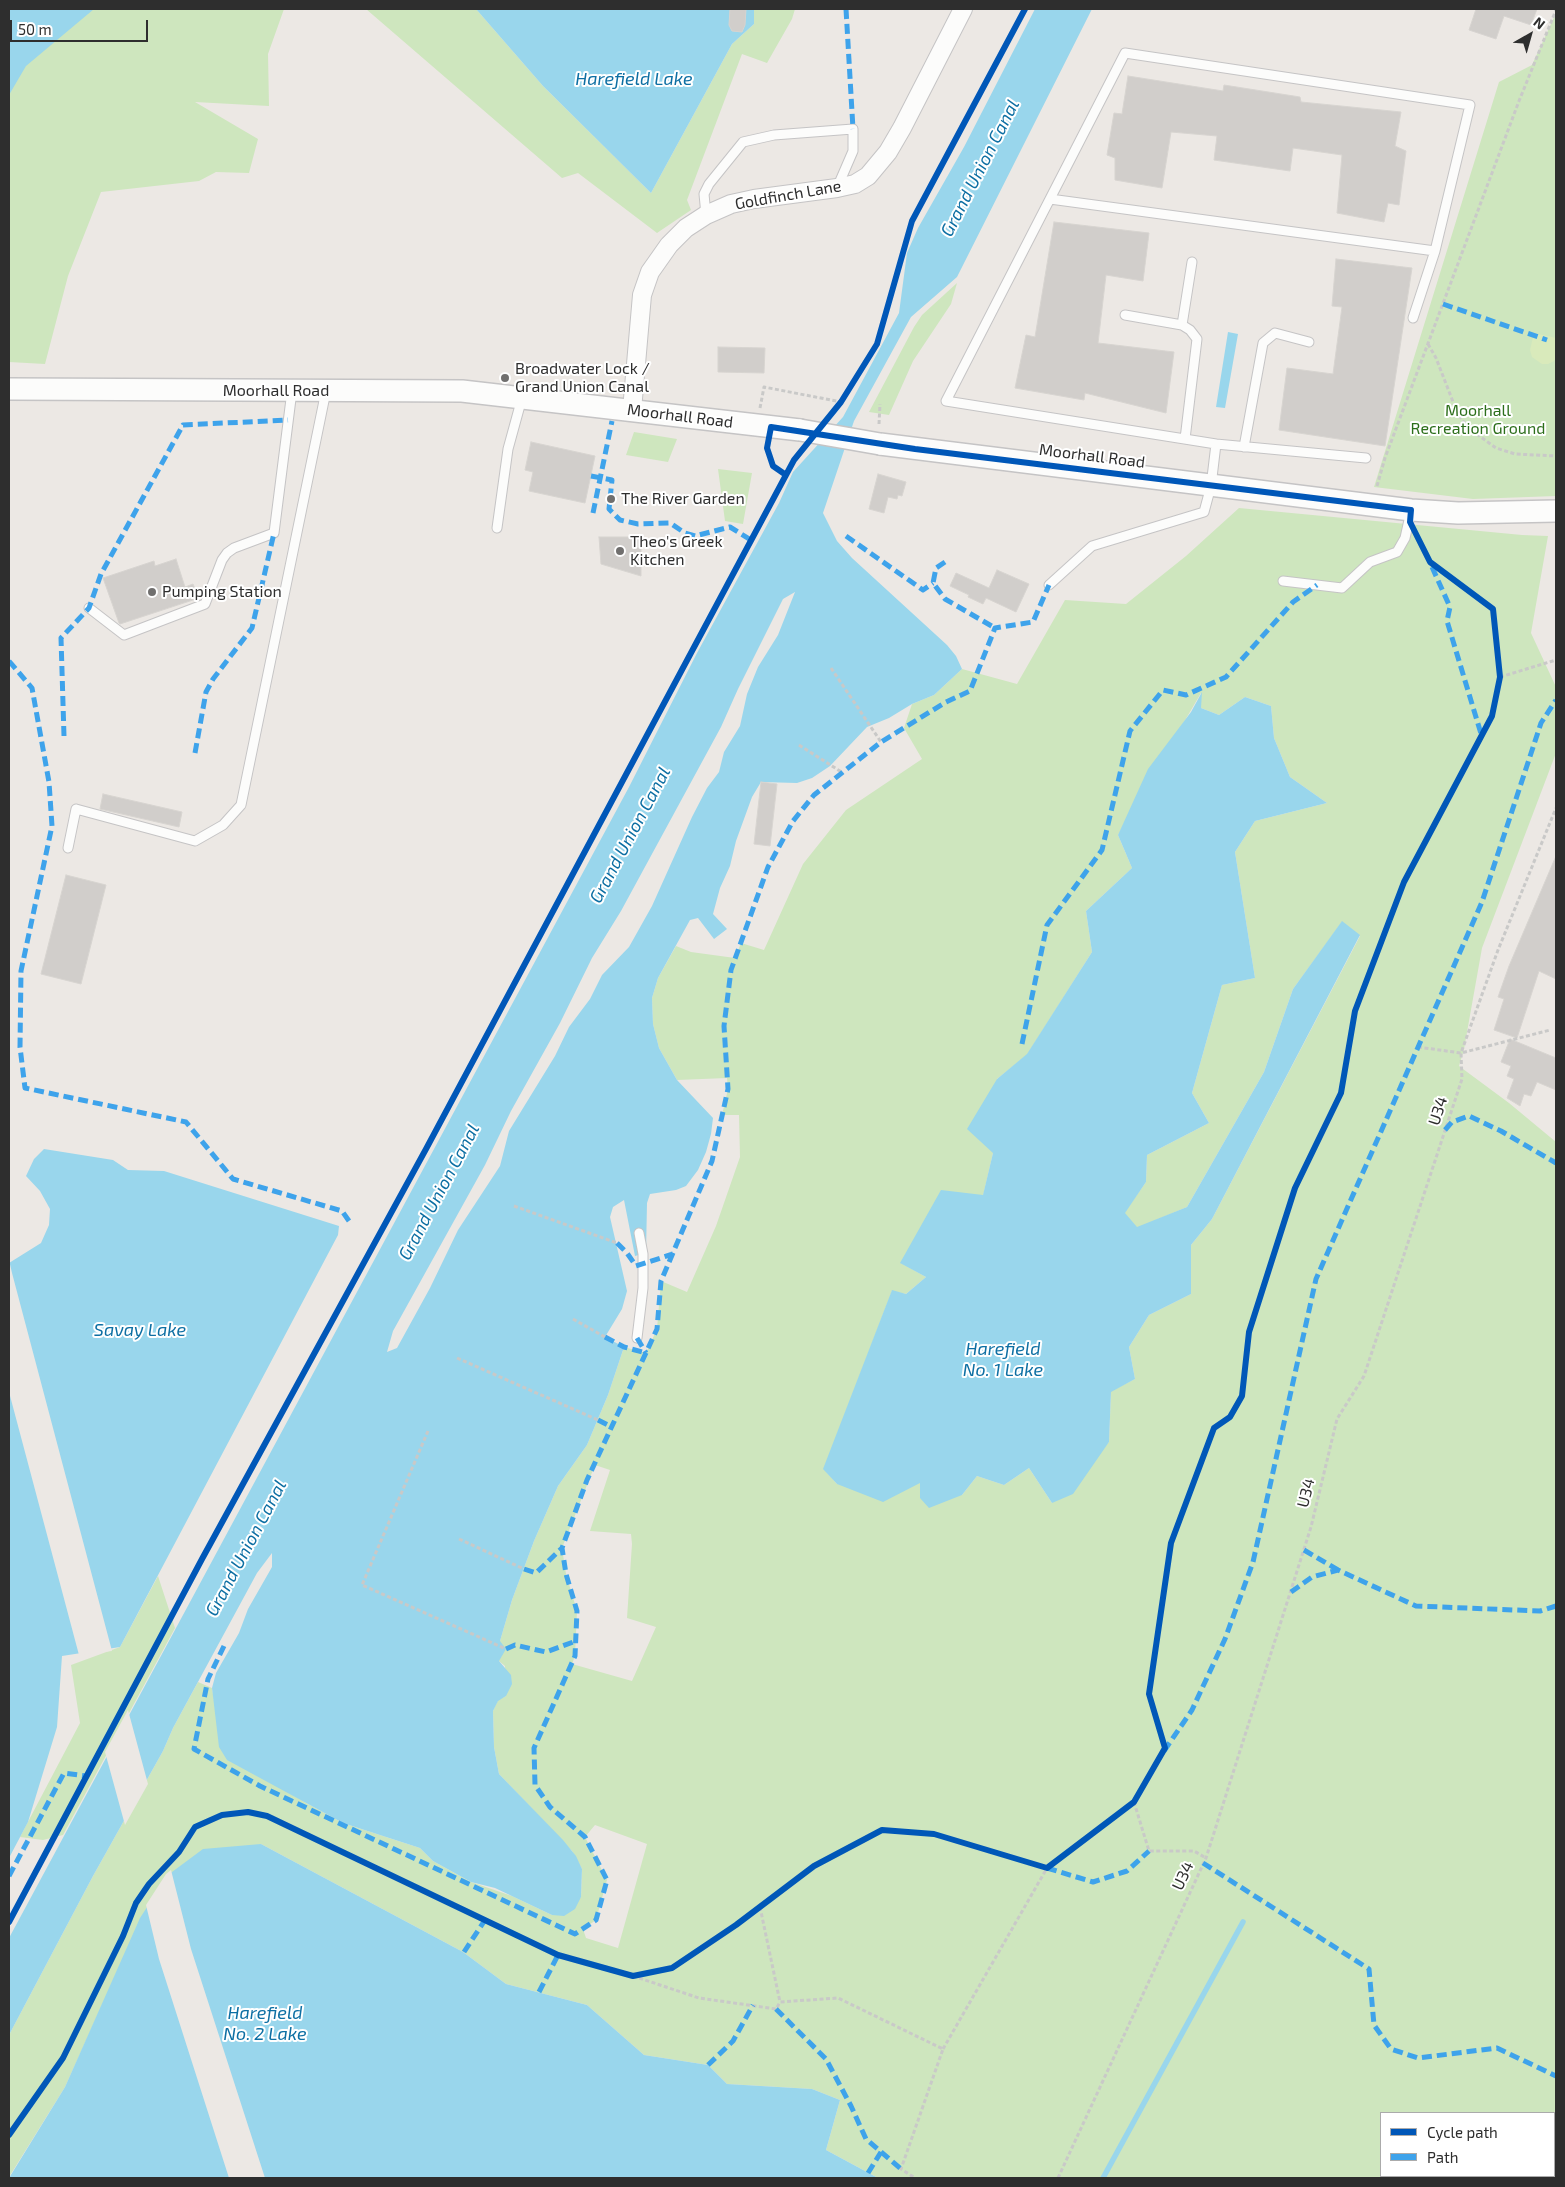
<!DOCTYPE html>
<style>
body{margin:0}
#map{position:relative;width:1565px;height:2187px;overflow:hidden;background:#ece8e4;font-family:"Exo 2",sans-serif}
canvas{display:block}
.frame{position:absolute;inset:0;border:10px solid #2e2e2e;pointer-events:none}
.legend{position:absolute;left:1380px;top:2112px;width:175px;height:65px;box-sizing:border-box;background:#fff;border:1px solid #ababab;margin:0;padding:6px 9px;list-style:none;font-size:15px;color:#2e2e2e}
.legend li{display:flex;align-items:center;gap:10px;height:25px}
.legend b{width:25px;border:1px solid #ababab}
.north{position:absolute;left:1505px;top:10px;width:50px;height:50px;-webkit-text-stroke:4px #fff;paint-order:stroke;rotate:38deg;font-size:14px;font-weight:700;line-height:20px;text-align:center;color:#2e2e2e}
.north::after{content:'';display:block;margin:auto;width:18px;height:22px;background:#2e2e2e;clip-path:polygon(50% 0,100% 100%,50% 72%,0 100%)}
.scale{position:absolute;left:10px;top:20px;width:138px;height:22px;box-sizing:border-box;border:2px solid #2e2e2e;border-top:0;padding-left:6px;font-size:15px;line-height:18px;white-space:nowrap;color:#2e2e2e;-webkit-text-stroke:4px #fff;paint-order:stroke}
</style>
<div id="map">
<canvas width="1565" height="2187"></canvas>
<div class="frame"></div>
<ul class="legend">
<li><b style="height:6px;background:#0057b8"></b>Cycle path</li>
<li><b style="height:6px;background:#3ea3eb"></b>Path</li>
</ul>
<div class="north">N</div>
<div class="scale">50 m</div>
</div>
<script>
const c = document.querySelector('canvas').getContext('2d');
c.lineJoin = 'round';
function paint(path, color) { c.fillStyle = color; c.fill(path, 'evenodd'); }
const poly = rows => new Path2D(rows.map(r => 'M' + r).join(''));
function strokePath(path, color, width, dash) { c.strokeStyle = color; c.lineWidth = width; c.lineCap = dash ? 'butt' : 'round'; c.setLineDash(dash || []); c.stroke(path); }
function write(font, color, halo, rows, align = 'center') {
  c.font = font + ' "Exo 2",sans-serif'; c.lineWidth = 4; c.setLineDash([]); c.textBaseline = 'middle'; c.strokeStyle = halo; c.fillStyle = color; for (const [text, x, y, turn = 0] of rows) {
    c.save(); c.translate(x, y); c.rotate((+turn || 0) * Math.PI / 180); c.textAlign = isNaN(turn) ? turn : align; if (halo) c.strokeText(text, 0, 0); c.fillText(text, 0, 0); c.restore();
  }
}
paint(poly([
 [9,9,284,9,268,54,269,106,195,102,258,139,249,173,216,172,199,181,101,192,68,276,45,364,9,362],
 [366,9,476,9,543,86,651,193,732,44,754,24,754,9,795,9,792,19,767,63,742,54,687,200,691,210,657,233,578,173,562,178],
 [1556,13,1556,496,1473,499,1374,487,1499,82,1532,65],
 [957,283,951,304,913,361,889,415,869,412,914,327,922,315],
 [634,432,677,439,668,462,626,455],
 [718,469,752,473,743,524,725,521],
 [1239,508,1522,535,1548,536,1531,633,1556,687,1556,753,1482,948,1464,1049,1459,1066,1509,1103,1556,1142,1556,2178,878,2178,826,2150,840,2100,812,2089,727,2084,708,2065,644,2055,587,2005,506,1984,463,1952,261,1844,124,1957,65,2087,9,2177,9,2035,93,1876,163,1751,173,1728,198,1682,212,1688,215,1706,276,1785,308,1804,343,1823,420,1848,433,1861,471,1882,512,1896,552,1915,581,1897,582,1869,572,1851,499,1774,494,1747,493,1711,498,1700,506,1696,505,1666,499,1661,500,1641,512,1600,534,1541,558,1486,587,1445,608,1395,624,1347,646,1353,657,1329,661,1281,687,1292,716,1226,740,1157,739,1115,722,1115,728,1089,727,1078,677,1080,659,1048,653,1024,652,998,658,978,676,946,691,952,735,958,741,943,764,950,803,864,846,810,922,759,904,728,912,704,934,695,962,669,1017,684,1065,600,1126,604,1186,556],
 [1201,693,1201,708,1219,715,1245,697,1271,706,1274,738,1290,777,1327,803,1255,821,1235,852,1255,978,1222,985,1192,1093,1209,1123,1147,1155,1146,1182,1124,1213,1137,1228,1187,1207,1264,1072,1293,989,1342,922,1360,936,1212,1219,1191,1245,1191,1294,1149,1315,1129,1347,1135,1379,1111,1391,1109,1442,1052,1503,1029,1468,1004,1485,977,1476,962,1495,921,1483,837,1484,824,1469,892,1291,906,1294,926,1277,901,1263,983,1196,993,1153,997,1079,1027,1055,1092,952,1086,911,1132,868,1118,835],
 [595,1465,610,1470,590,1531,631,1534,632,1544,627,1618,656,1627,632,1681,572,1664,575,1656,577,1611,566,1574,562,1548],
 [595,1825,647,1844,618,1948,586,1938,583,1929,596,1920,607,1880,585,1837],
 [1381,2113,1554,2113,1554,2176,1381,2176],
 [158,1576,175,1628,63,1835,43,1840,20,1837,80,1723,71,1665,120,1647]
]), '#cee6be');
paint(poly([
 [1534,333,1556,338,1556,358,1554,361,1548,364,1542,364,1532,357,1530,350]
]), '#d9eabb');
paint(poly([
 [9,9,94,9,26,66,9,95],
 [476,9,754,9,754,24,732,44,651,193,543,86],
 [1035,9,1092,9,957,277,911,317,854,421,823,513,837,541,852,558,947,645,956,656,962,669,934,695,912,704,889,718,867,727,830,766,812,778,797,783,761,782,752,797,736,841,730,866,720,888,713,914,727,929,714,939,698,918,690,920,658,978,652,998,653,1024,659,1048,677,1080,713,1118,711,1134,706,1152,698,1170,686,1186,676,1190,650,1194,647,1203,646,1253,635,1256,624,1200,613,1207,610,1217,627,1291,622,1309,605,1337,624,1347,608,1395,587,1445,558,1486,534,1541,512,1600,500,1641,506,1649,499,1661,511,1675,512,1684,506,1696,498,1701,493,1711,494,1747,499,1774,563,1840,576,1856,582,1869,581,1897,575,1909,564,1916,552,1915,495,1888,471,1882,433,1861,420,1848,343,1823,227,1760,219,1747,212,1688,216,1673,239,1633,248,1609,272,1567,272,1553,257,1573,173,1728,163,1751,93,1876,9,2035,9,1938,629,787,697,653,779,503,793,472,843,417,899,313,907,253,918,228,964,147],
 [795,592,778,635,758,667,747,694,740,726,724,752,719,772,707,788,692,817,652,906,629,947,602,975,590,999,569,1027,555,1056,509,1131,500,1166,458,1230,430,1288,397,1348,387,1352,393,1331,485,1165,511,1111,560,1023,592,958,621,911,721,727,738,689,783,599],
 [1228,332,1238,334,1225,408,1216,407],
 [1202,692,1201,708,1219,715,1245,697,1271,706,1274,738,1290,777,1327,803,1255,821,1235,852,1255,978,1222,985,1192,1093,1209,1123,1147,1155,1146,1182,1125,1213,1137,1227,1187,1207,1264,1072,1293,989,1342,921,1360,935,1212,1219,1191,1245,1191,1294,1149,1315,1129,1347,1135,1379,1111,1392,1109,1442,1073,1494,1052,1503,1029,1468,1004,1485,977,1476,962,1495,929,1508,920,1498,920,1483,883,1502,837,1484,823,1469,892,1290,906,1294,926,1277,900,1263,941,1190,983,1195,993,1153,967,1129,997,1079,1027,1054,1092,952,1086,911,1132,868,1118,835,1148,769,1191,712],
 [44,1149,113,1160,128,1170,164,1171,339,1226,338,1235,120,1647,62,1656,57,1727,28,1822,9,1858,9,1263,41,1243,49,1225,50,1209,40,1191,26,1176,34,1159],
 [261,1844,463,1952,506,1984,587,2005,644,2055,708,2065,727,2084,812,2089,840,2100,826,2150,878,2178,9,2178,65,2087,140,1918,168,1875,203,1849]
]), '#99d6ec');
paint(poly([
 [9,1260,12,1273,112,1651,79,1655,9,1392],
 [128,1710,148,1784,125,1825,105,1752],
 [171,1870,191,1949,265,2178,229,2178,159,1959,146,1905,166,1874]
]), '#ece8e4');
strokePath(poly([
 [1103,2178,1243,1922]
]), '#99d6ec', 5.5);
const building = poly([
 [730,9,746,9,745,25,742,32,732,31,729,25,730,9],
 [1476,9,1537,9,1531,25,1504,16,1496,39,1469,30,1476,9],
 [1128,76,1223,91,1224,85,1300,97,1301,102,1401,112,1395,146,1406,151,1399,205,1388,203,1384,222,1337,213,1342,155,1293,148,1290,171,1214,160,1217,136,1171,132,1162,188,1115,180,1115,158,1107,155,1114,113,1122,114,1128,76],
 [1054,222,1149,233,1143,281,1106,275,1098,343,1174,352,1166,413,1085,393,1084,400,1015,388,1026,335,1035,337,1054,222],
 [1336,259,1412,268,1385,446,1279,430,1287,368,1333,374,1342,307,1332,306,1336,259],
 [718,347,765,348,764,373,718,372,718,347],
 [531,442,595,456,585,503,529,491,533,472,525,470,531,442],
 [878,474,906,482,902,496,898,495,897,499,888,497,884,513,869,509,878,474],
 [599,537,641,537,641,576,601,564,599,537],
 [176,559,185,587,193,584,199,598,120,624,119,623,103,578,154,561,155,566,176,559],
 [997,570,1029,584,1016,612,986,598,983,604,968,597,969,595,950,586,956,573,989,588,997,570],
 [761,782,777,784,770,846,754,844,761,782],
 [103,794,182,812,179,827,100,809,103,794],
 [1556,856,1556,979,1539,971,1517,1038,1494,1030,1504,999,1498,997,1509,966,1556,856],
 [66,875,106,885,81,984,41,974,66,875],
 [1510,1039,1556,1058,1556,1090,1537,1082,1531,1096,1524,1094,1520,1106,1507,1098,1514,1079,1507,1076,1511,1066,1501,1062,1510,1039]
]);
paint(building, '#d1cecb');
strokePath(building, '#d7d4d0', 1);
const service = poly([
 [1050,199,1435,251],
 [706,215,704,194,709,184,743,142,774,135,853,129,853,151,837,188],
 [1125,315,1182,325,1190,330,1197,339,1185,439],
 [1182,325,1192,262],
 [1216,444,1366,458],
 [1244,447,1263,343,1275,333,1309,342],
 [497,528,508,449,522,398],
 [1283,581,1342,588,1370,562,1397,552,1405,538,1411,511],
 [1049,585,1092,546,1204,512,1211,486,1216,444,946,401,1125,53,1470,105,1435,251,1413,318],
 [89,608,124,635,205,604,222,560,227,553,234,548,274,533,292,391],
 [68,848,76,809,195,841,223,825,241,805,326,391],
 [637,1338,643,1288,643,1254,639,1233]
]);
const minor = poly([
 [632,410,642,295,650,272,669,245,686,228,706,215,731,204,754,199,837,188,855,184,868,176,888,152,902,128,963,9]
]);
const tertiary = poly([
 [9,389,462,391,800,430],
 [880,444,1411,510,1458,513,1556,511]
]);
strokePath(service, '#c5c4c5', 11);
strokePath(minor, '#c5c4c5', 20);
strokePath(tertiary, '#c5c4c5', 24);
strokePath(poly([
 [1428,344,1436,358,1457,412,1467,427,1496,448,1515,454,1556,456],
 [760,408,764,387,841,402],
 [829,416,841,402,877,344,912,221,1025,9],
 [879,424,880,404],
 [767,446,773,466,786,475],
 [1377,486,1385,458,1519,101,1556,10],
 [831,668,881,742],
 [1500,677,1556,660],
 [799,745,843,773],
 [1418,1047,1461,1053,1550,1030],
 [514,1206,617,1243],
 [573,1319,605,1337],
 [457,1358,598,1420],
 [428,1431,362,1585,506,1649],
 [459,1539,524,1569],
 [1165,1748,1149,1694,1171,1543,1214,1428,1230,1417,1242,1396,1249,1332,1295,1188,1341,1093,1355,1011,1404,882,1492,716,1500,677,1493,609,1430,562,1418,538],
 [1134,1802,1149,1851,1194,1851,1206,1858],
 [760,1907,780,2002],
 [9,1922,202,1559,426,1149,729,580,763,519,794,460,802,450],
 [633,1976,699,1998,776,2009,780,2002,838,1998,943,2049,901,2169,915,2178],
 [943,2049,1047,1868],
 [1058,2178,1206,1858,1311,1527,1337,1419,1364,1376,1462,1079,1461,1053,1498,950,1556,808]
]), '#c9c9c8', 3, [4, 2.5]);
strokePath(service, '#fcfcfb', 9);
strokePath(minor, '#fcfcfb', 18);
strokePath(tertiary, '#fcfcfb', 21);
const tertiaryBridge = poly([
 [800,430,880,444]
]);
strokePath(tertiaryBridge, '#c5c4c5', 24, []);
strokePath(tertiaryBridge, '#fcfcfb', 21);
strokePath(poly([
 [846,9,853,129],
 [1443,304,1547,340],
 [591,476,612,480,609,509,620,520,638,524,670,523,685,533,695,536,730,527,751,540],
 [593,513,612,421],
 [846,536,923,590,933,583],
 [945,562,936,568,933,583,945,599,995,628],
 [1432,567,1450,607,1447,621,1482,737],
 [9,661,32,688,49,782,52,826,21,971,20,1047,25,1088,186,1122,233,1179,342,1211,349,1221],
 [64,736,61,638,89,608,101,574,183,425,288,420],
 [195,753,206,692,213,679,252,628,274,533],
 [1022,1044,1047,925,1102,850,1130,731,1163,690,1186,695,1226,677,1293,602,1317,585],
 [1445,1130,1452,1122,1469,1116,1501,1131,1556,1163],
 [617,1243,627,1253,636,1266,673,1254],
 [605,1337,624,1347,646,1353],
 [637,1338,646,1353],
 [598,1420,612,1427],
 [1304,1550,1338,1570],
 [524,1569,536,1573,562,1548],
 [1291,1592,1312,1577,1338,1570,1416,1606,1540,1611,1556,1606],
 [224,1646,208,1679,194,1749,260,1786,575,1934,596,1920,607,1880,585,1837,550,1807,535,1785,534,1748,575,1656,577,1611,566,1574,562,1548,587,1480,657,1329,661,1281,712,1161,728,1089,724,1026,731,970,768,867,793,821,814,795,881,742,946,702,970,691,995,628,1033,622,1049,585],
 [506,1649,515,1645,546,1652,576,1641],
 [1164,1751,1192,1710,1225,1639,1253,1562,1316,1279,1482,902,1541,723,1556,700],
 [1203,1863,1369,1969,1374,2025,1391,2049,1418,2058,1497,2048,1556,2076],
 [1047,1868,1093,1882,1127,1871,1149,1851],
 [9,1876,64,1773,86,1776],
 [464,1952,485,1920],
 [539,1992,558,1955],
 [776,2009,826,2059,851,2106,866,2139,901,2169],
 [708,2065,733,2041,753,2005],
 [868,2173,881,2152]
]), '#3ea3eb', 5, [10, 5]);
strokePath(poly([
 [9,1922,202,1559,426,1149,794,460,841,402,877,344,912,221,1025,9],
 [9,2135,63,2058,123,1936,136,1903,149,1884,179,1852,195,1827,222,1815,248,1812,267,1816,558,1955,633,1976,672,1968,736,1925,814,1866,882,1830,934,1834,1047,1868,1134,1802,1165,1748,1149,1694,1171,1543,1214,1428,1230,1417,1242,1396,1249,1332,1295,1188,1341,1093,1355,1011,1404,882,1492,716,1500,677,1493,609,1430,562,1410,522,1411,510,915,449,771,427,767,448,773,466,786,475]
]), '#0057b8', 6);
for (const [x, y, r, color] of [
 [505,378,5,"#706f6e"],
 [611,499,5,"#706f6e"],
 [620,551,5,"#706f6e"],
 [152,592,5,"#706f6e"]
]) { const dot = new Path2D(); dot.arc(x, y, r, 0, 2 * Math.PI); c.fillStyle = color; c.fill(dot); strokePath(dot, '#fff', 2); }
write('16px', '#2e2e2e', '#fff', [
 ["Goldfinch Lane",788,195,-10],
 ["Moorhall Road",276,391],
 ["Moorhall Road",680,416,7],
 ["Moorhall Road",1092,456,7],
 ["U34",1438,1111,-72],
 ["U34",1306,1493,-76],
 ["U34",1183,1876,-65]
]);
write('16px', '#2e2e2e', '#fff', [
 ["Broadwater Lock /",515,369],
 ["Grand Union Canal",515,387],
 ["The River Garden",621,499],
 ["Theo's Greek",630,542],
 ["Kitchen",630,560],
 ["Pumping Station",162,592]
], 'left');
write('16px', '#2c6e1b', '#fff', [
 ["Moorhall",1478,411],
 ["Recreation Ground",1478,429]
]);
write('italic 18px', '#0d6fa3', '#fff', [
 ["Harefield Lake",634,79],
 ["Grand Union Canal",980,168,-63],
 ["Grand Union Canal",630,835,-62],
 ["Grand Union Canal",439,1192,-62],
 ["Savay Lake",140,1330],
 ["Harefield",1003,1349],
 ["No. 1 Lake",1003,1370],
 ["Grand Union Canal",246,1548,-62],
 ["Harefield",265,2013],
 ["No. 2 Lake",265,2034]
]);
</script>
